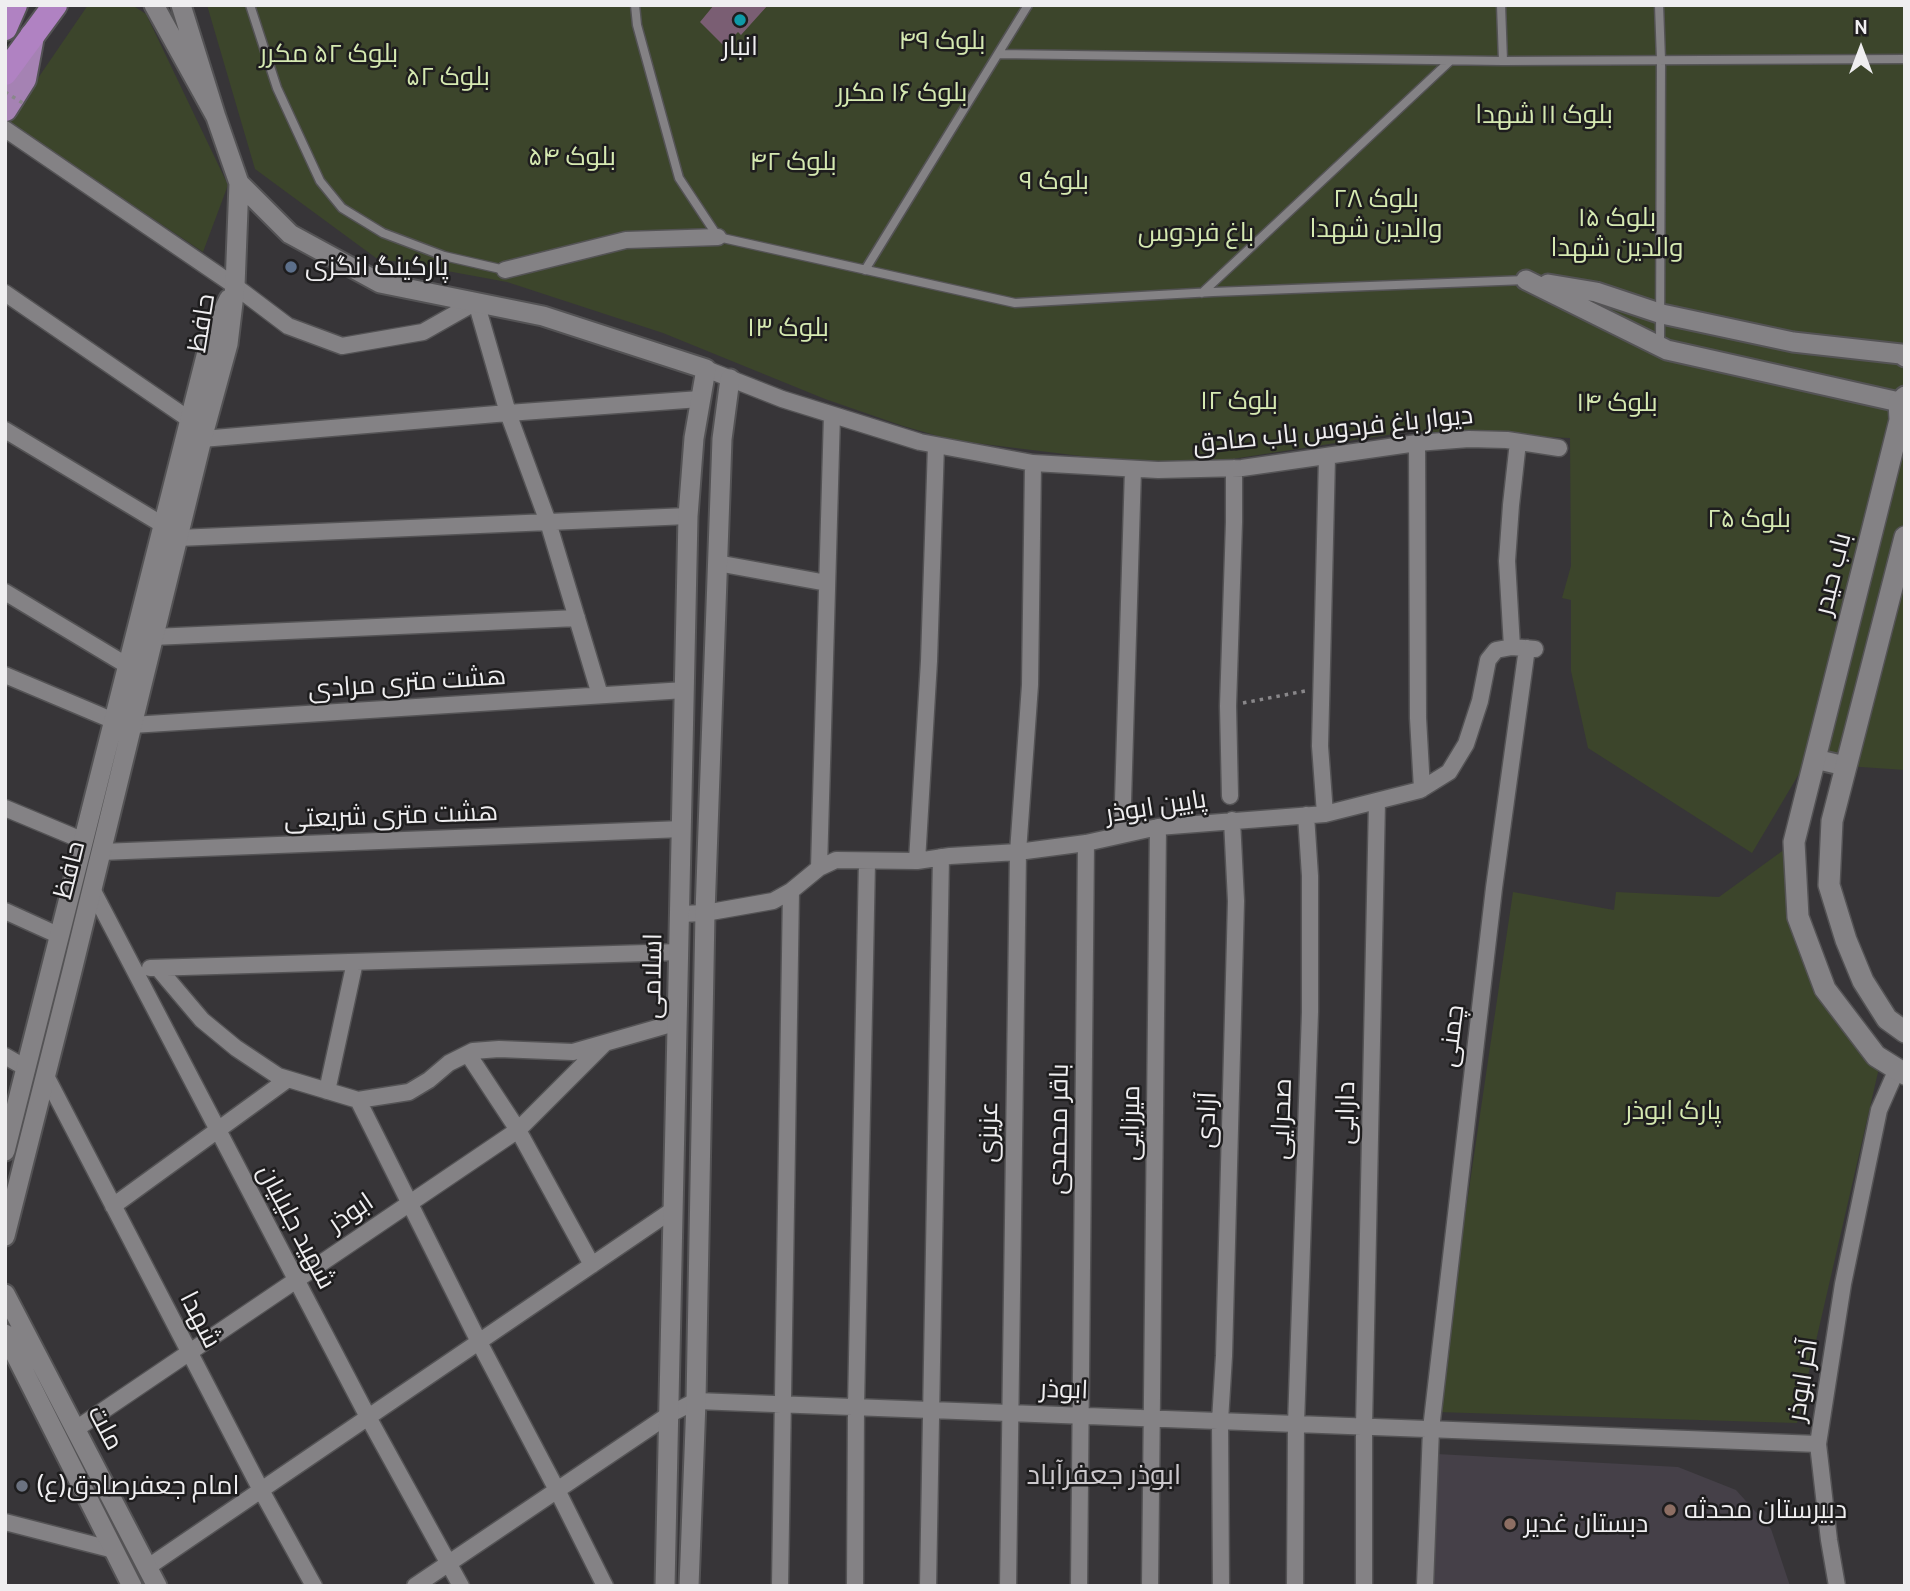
<!DOCTYPE html>
<meta charset="utf-8">
<style>
body{margin:0}
#map{position:relative;width:1910px;height:1591px;overflow:hidden;background:#373538;font-family:Cabin,sans-serif}
canvas{display:block}
.frame{position:absolute;inset:0;border:7px solid #efeef0;pointer-events:none}
.north{position:absolute;left:1826px;top:14px;width:70px;height:70px;-webkit-text-stroke:5px #1e1d1e;paint-order:stroke;rotate:0deg;font-size:19px;font-weight:700;line-height:28px;text-align:center;color:#efeef0}
.north::after{content:'';display:block;margin:auto;width:24px;height:32px;background:#efeef0;clip-path:polygon(50% 0,100% 100%,50% 72%,0 100%)}
</style>
<div id="map">
<canvas width="1910" height="1591"></canvas>
<div class="frame"></div>
<div class="north">N</div>
</div>
<script>
const c = document.querySelector('canvas').getContext('2d');
c.lineJoin = 'round';
function paint(path, color) { c.fillStyle = color; c.fill(path, 'evenodd'); }
const poly = rows => new Path2D(rows.map(r => 'M' + r).join(''));
function strokePath(path, color, width, dash) { c.strokeStyle = color; c.lineWidth = width; c.lineCap = dash ? 'butt' : 'round'; c.setLineDash(dash || []); c.stroke(path); }
function write(font, color, halo, rows, align = 'center') {
  c.font = font + ' Cabin,Cairo,sans-serif'; c.lineWidth = 5; c.setLineDash([]); c.textBaseline = 'middle'; c.strokeStyle = halo; c.fillStyle = color; for (const [text, x, y, turn = 0] of rows) {
    c.save(); c.translate(x, y); c.rotate((+turn || 0) * Math.PI / 180); c.textAlign = isNaN(turn) ? turn : align; if (halo) c.strokeText(text, 0, 0); c.fillText(text, 0, 0); c.restore();
  }
}
paint(poly([
 [1437,1454,1678,1467,1736,1490,1771,1529,1790,1586,1432,1586]
]), '#454048');
paint(poly([
 [88,5,132,5,146,14,228,185,203,252,8,122],
 [207,5,1905,5,1905,770,1846,766,1809,757,1752,853,1588,748,1571,671,1571,600,1562,598,1571,566,1570,438,1413,431,1213,462,1121,461,975,443,945,438,903,426,825,399,663,333,507,282,376,258,255,169],
 [1785,849,1808,970,1879,1068,1797,1423,1436,1412,1513,892,1614,910,1616,892,1719,897]
]), '#3c452b');
paint(poly([
 [714,5,768,5,741,35,738,32,724,46,700,22]
]), '#7a5e73');
const service = poly([
 [250,5,277,88,320,181,342,208,383,233,444,256,505,270],
 [635,5,637,25,679,178,718,237,1015,303,1213,292,1526,280],
 [1501,5,1503,61],
 [1659,5,1661,60,1660,345],
 [998,54,1503,61,1905,59],
 [865,270,1028,5],
 [1202,293,1450,61]
]);
const minor = poly([
 [5,129,235,286,288,326,342,346,423,332,476,302,508,413,548,522,600,695],
 [505,270,626,240,718,237],
 [5,293,190,420],
 [706,369,782,399,920,442,1033,463,1158,470,1242,468,1417,443,1469,439,1507,440,1559,448],
 [5,430,163,525],
 [202,439,508,413,700,399],
 [1417,443,1418,718,1422,789],
 [178,538,688,516],
 [717,563,827,583],
 [5,592,128,666],
 [153,637,577,618],
 [1512,647,1507,561,1511,505,1518,442],
 [5,675,114,721],
 [132,725,685,690],
 [1230,796,1228,706,1234,522,1234,468],
 [5,808,84,841],
 [1325,814,1320,746,1327,457],
 [1122,834,1133,469],
 [101,852,682,829],
 [917,861,929,661,936,445],
 [819,868,832,415],
 [92,889,368,1417,461,1586],
 [5,911,60,936],
 [680,914,705,913,773,901,791,891,819,868,836,860,917,861,950,856,1018,852,1086,843,1158,827,1325,814,1420,790,1449,772,1466,744,1480,701,1488,660,1496,650,1512,647,1535,649],
 [150,968,680,952],
 [158,968,202,1020,236,1048,278,1076,358,1100,479,1342,557,1490,605,1586],
 [468,1054,518,1130,592,1265],
 [5,1056,26,1068],
 [46,1076,261,1490,314,1586],
 [327,1091,355,962],
 [358,1100,409,1092,429,1080,449,1063,473,1051,499,1049,573,1052,678,1022],
 [113,1206,288,1079],
 [76,1429,518,1130,605,1043],
 [5,1522,114,1550],
 [148,1567,674,1209],
 [415,1586,670,1414,696,1401,1818,1444],
 [780,1586,791,891],
 [855,1586,856,1407,867,861],
 [928,1586,941,857],
 [1008,1586,1018,852,1030,685,1033,463],
 [1079,1586,1086,843],
 [1150,1586,1158,827],
 [1221,1586,1220,1421,1224,1356,1236,901,1232,820],
 [1295,1586,1296,1424,1310,1012,1310,876,1306,815],
 [1364,1586,1364,1426,1377,801],
 [1425,1586,1431,1429,1494,888,1527,648],
 [1837,1586,1829,1540,1818,1444,1843,1284,1879,1110,1897,1069]
]);
const tertiary = poly([
 [154,5,216,117,181,5],
 [216,117,239,183,290,234,380,283,543,316,706,369,694,438,688,516,665,1586],
 [1526,280,1667,350,1899,402,1905,396],
 [1548,284,1596,292,1662,314,1793,342,1901,354,1905,357],
 [1815,759,1845,766],
 [5,1151,211,336,229,299],
 [5,1236,72,971,202,439,228,344,235,286,239,183],
 [5,1294,157,1586],
 [5,1334,132,1586],
 [689,1586,696,1401,705,913,722,439,730,379]
]);
const secondary = poly([
 [1899,402,1900,420,1794,842,1798,917,1825,989,1876,1056,1905,1074],
 [1905,537,1832,821,1829,885,1846,940,1863,981,1887,1019,1905,1032]
]);
const primary = poly([
 [5,109,24,79,32,36]
]);
const trunk = poly([
 [5,28,15,5],
 [5,73,55,5]
]);
strokePath(service, '#545355', 11);
strokePath(minor, '#545355', 19);
strokePath(tertiary, '#545355', 23);
strokePath(secondary, '#545355', 24);
strokePath(primary, '#545355', 28);
strokePath(trunk, '#545355', 28);
strokePath(poly([
 [1243,703,1305,691]
]), '#89878a', 3.5, [3.5, 5]);
strokePath(service, '#848285', 8);
strokePath(minor, '#848285', 16);
strokePath(tertiary, '#848285', 19);
strokePath(secondary, '#848285', 21);
strokePath(primary, '#a582b3', 24);
strokePath(trunk, '#b082c2', 24);
strokePath(poly([
 [5,92,26,105]
]), '#89878a', 3.5, [3.5, 5]);
for (const [x, y, r, color] of [
 [740,20,7,"#0f9aa8"],
 [291,267,7,"#5c6f8a"],
 [22,1486,7,"#6b7280"],
 [1670,1510,7,"#8d6e63"],
 [1510,1524,7,"#8d6e63"]
]) { const dot = new Path2D(); dot.arc(x, y, r, 0, 2 * Math.PI); c.fillStyle = color; c.fill(dot); strokePath(dot, '#1e1d1e', 2.5); }
write('26px', '#d5e9b1', '#1e1d1e', [
 ["بلوک ۴۹",942,41],
 ["بلوک ۵۲ مکرر",329,54],
 ["بلوک ۵۲",448,77],
 ["بلوک ۱۶ مکرر",902,93],
 ["بلوک ۱۱ شهدا",1544,115],
 ["بلوک ۵۴",572,157],
 ["بلوک ۴۲",793,162],
 ["بلوک ۹",1054,181],
 ["بلوک ۲۸",1376,199],
 ["والدین شهدا",1376,229],
 ["بلوک ۱۵",1617,218],
 ["والدین شهدا",1617,248],
 ["باغ فردوس",1196,233],
 ["بلوک ۱۳",788,328],
 ["بلوک ۱۲",1239,401],
 ["بلوک ۱۴",1617,403],
 ["بلوک ۲۵",1749,519],
 ["پارک ابوذر",1673,1111]
]);
write('26px', '#efeef0', '#1e1d1e', [
 ["انبار",740,47,"center"],
 ["پارکینگ انگزی",305,267],
 ["امام جعفرصادق(ع)",36,1486],
 ["دبیرستان محدثه",1684,1510],
 ["دبستان غدیر",1524,1524]
], 'left');
write('26px', '#efeef0', '#1e1d1e', [
 ["حافظ",202,323,-81],
 ["دیوار باغ فردوس باب صادق",1333,430,-6],
 ["باب حیدر",1833,574,-76],
 ["هشت متری مرادی",407,683,-4],
 ["پایین ابوذر",1156,807,-9],
 ["هشت متری شریعتی",391,816,-2],
 ["حافظ",70,870,-76],
 ["اسلامی",653,976,-89],
 ["چمنی",1452,1036,-83],
 ["دارابی",1346,1113,-89],
 ["صحرایی",1282,1119,-88],
 ["آزادی",1207,1120,-88],
 ["میرزایی",1131,1123,-89],
 ["باقر محمدی",1059,1129,-89],
 ["عزیزی",989,1132,-89],
 ["ابوذر",351,1213,-34],
 ["شهید جلیلیان",296,1227,62],
 ["شهدا",200,1320,63],
 ["آخر ابوذر",1803,1380,-81],
 ["ابوذر",1064,1390,2],
 ["ملت",105,1428,62]
]);
write('28px', '#ccc9cd', '#1e1d1e', [
 ["ابوذر جعفرآباد",1104,1476]
]);
</script>
